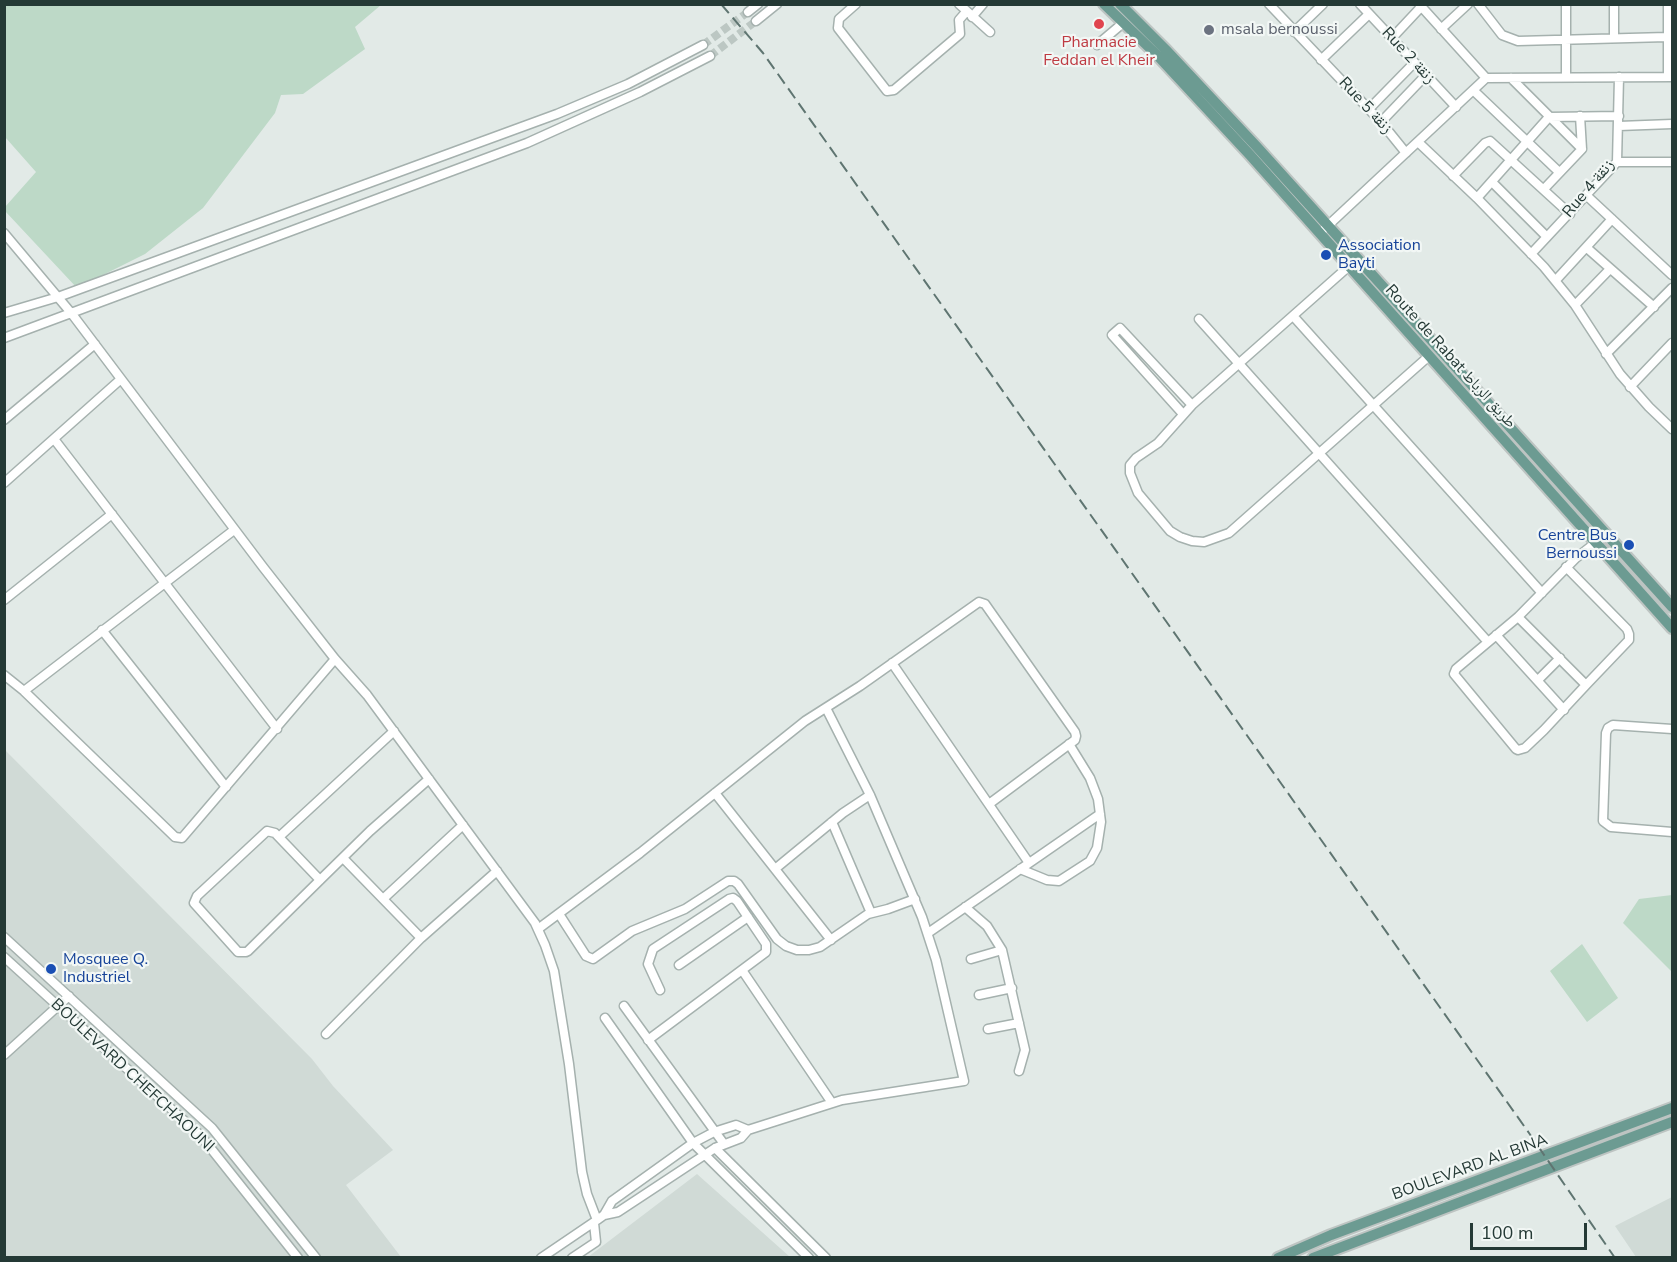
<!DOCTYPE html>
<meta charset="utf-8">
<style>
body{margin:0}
#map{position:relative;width:1677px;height:1262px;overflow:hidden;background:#e2eae7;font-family:"Nunito Sans",sans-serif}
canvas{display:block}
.frame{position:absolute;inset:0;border:6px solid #243935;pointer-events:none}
.scale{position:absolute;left:1470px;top:1223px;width:117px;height:27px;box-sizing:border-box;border:3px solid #243935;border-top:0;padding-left:8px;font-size:18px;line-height:21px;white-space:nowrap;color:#243935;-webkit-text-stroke:4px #f2f7f5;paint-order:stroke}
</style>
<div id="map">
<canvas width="1677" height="1262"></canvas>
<div class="frame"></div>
<div class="scale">100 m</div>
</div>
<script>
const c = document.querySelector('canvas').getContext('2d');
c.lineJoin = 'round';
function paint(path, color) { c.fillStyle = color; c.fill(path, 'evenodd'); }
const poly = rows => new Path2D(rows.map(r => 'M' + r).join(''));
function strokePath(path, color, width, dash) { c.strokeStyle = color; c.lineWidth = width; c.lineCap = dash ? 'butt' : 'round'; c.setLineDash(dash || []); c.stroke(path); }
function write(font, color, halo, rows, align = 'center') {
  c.font = font + ' "Nunito Sans","Noto Naskh Arabic",sans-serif'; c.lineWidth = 4.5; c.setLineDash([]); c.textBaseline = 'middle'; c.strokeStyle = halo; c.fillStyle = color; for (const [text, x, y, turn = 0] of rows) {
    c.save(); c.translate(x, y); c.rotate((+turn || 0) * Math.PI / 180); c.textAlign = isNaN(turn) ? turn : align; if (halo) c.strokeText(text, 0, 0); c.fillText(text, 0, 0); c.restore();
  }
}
paint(poly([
 [4,749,312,1059,333,1086,393,1150,346,1185,401,1257,5,1257],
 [697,1174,790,1257,588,1257],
 [1672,1197,1672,1257,1636,1257,1615,1226]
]), '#d0dad6');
paint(poly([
 [5,5,381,5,355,27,365,49,303,94,281,95,275,113,203,208,145,254,77,288,5,211,5,207,36,172,5,137],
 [1672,895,1672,972,1623,923,1639,899],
 [1582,944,1618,998,1587,1022,1550,971]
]), '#bdd9c7');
strokePath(poly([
 [703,45,748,12],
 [710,56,756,21]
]), '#bcc7c3', 8, [8, 4]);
const minor = poly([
 [856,4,839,19,838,28,887,91,894,90,960,34,959,20,966,12],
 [959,4,990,32],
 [1269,4,1381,122,1406,153],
 [1360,4,1456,107],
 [1419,4,1486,78,1672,77],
 [1478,4,1502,35,1518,41,1667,37],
 [1614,4,1614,38],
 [1668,4,1668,76],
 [748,12,758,4],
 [972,17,983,4],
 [756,21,777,4],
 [1441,29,1468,4],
 [1294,32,1323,4],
 [1392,38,1421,7],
 [1097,45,1123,23],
 [1321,60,1369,14],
 [1566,77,1566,4],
 [1511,78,1582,149],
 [1473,90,1559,172],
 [1369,109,1414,63],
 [1381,122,1426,75],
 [1619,126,1672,124],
 [1418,142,1477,198,1544,267,1575,305,1620,374,1649,407,1672,429],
 [1617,162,1672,162],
 [1453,176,1485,143,1490,141,1570,214],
 [1492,182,1547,237],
 [1544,189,1582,149,1580,116],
 [1586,195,1672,275],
 [1477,198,1549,117,1619,116],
 [4,233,72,314,263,567,335,659,367,695,535,923,545,945,554,971,569,1064,582,1172,587,1194,597,1220],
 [1320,233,1486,78],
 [1587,248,1654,307],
 [1531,254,1617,162,1619,77],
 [1348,267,1192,405,1158,443,1136,458,1130,465,1130,473,1138,493,1170,531,1180,537,1192,541,1204,542,1229,533,1429,356],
 [1556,280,1612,219],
 [1575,305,1610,269],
 [4,313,58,297,557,114,628,84,703,45],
 [1294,317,1542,593],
 [1199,319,1488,642],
 [4,338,527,143,640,92,710,56],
 [1606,354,1672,288],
 [1630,387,1672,343],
 [1183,414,1112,335,1120,328,1192,405],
 [4,420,95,344],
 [54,439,277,729],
 [4,483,121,379],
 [4,600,112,514],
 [1518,617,1586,685,1629,640,1629,634,1627,629,1566,567],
 [102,630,226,787],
 [1496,635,1564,710],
 [892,663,1029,863],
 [4,675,24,691,175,837,182,838,335,659],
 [1538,680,1560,658],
 [1586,685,1544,730,1525,748,1518,750,1516,749,1454,674,1456,669,1518,617,1576,558,1607,534],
 [24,691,234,530],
 [1672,729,1613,725,1608,728,1606,733,1603,821,1611,827,1672,832],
 [715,793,831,940],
 [832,822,871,913],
 [279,837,394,731],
 [343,858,421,938],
 [775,869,843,813,870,795],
 [1020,869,1047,880,1059,881,1090,861,1097,848,1101,822,1098,799,1090,778,1069,744],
 [320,880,275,833,267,831,197,896,194,903,238,952,246,952,248,951,317,883,320,880,370,831,429,779],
 [383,899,463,825],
 [965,907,987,926,1002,950,1025,1050,1019,1071],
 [559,914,586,956,593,959,632,931,685,909,728,881,734,881,738,884,777,939,786,946,797,950,809,950,820,947,868,914,888,909,915,899],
 [538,929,640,853,805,721,860,686,979,602,985,604,1075,732,1076,736,1075,740,989,804],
 [928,933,1100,814],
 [4,937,212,1128,316,1258],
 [4,957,201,1136,298,1258],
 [971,959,1002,950],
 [679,965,748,917],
 [742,970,832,1103],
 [979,995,1012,988],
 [624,1006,724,1144],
 [605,1018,693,1143,809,1258],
 [988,1029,1019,1023],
 [326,1034,421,938,497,871],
 [648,1040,766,952,766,944,737,901,733,898,729,899,653,949,648,964,660,990],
 [4,1055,69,996],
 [715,1148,826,1258],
 [604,1215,618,1212,715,1148,741,1138,748,1130,842,1100,964,1081,936,960,922,917,870,795,826,708],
 [541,1258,597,1220,604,1215,612,1201,693,1143,714,1132,736,1125,748,1130],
 [572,1258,596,1242,594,1223]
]);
const major = poly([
 [1104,4,1159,57,1250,155,1672,628],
 [1120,4,1166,50,1257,147,1672,607],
 [1278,1258,1331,1235,1672,1108],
 [1313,1258,1672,1122]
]);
strokePath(minor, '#a5b1ae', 11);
strokePath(major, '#bdc4c2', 14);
strokePath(minor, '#fff', 8);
strokePath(major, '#6c9b92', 10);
strokePath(poly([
 [721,4,763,53,1529,1133,1615,1258]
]), '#5f7571', 2, [12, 6]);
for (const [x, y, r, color] of [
 [1099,24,6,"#e0444e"],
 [1209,30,6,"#6b7280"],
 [1326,255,6,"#1a4fb4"],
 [1629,545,6,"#1a4fb4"],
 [51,969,6,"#1a4fb4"]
]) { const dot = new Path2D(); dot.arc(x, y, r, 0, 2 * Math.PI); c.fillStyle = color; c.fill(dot); strokePath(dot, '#f2f7f5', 2); }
write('16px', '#5b616d', '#f2f7f5', [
 ["msala bernoussi",1221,30]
], 'left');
write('16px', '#be3a42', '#f2f7f5', [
 ["Pharmacie",1099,43],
 ["Feddan el Kheir",1099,61]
]);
write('16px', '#243935', '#f2f7f5', [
 ["Rue 2 زنقة",1408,56,47],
 ["Rue 5 زنقة",1365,106,47],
 ["Rue 4 زنقة",1589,189,-50],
 ["Route de Rabat طريق الرباط",1450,357,48],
 ["BOULEVARD CHEFCHAOUNI",132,1076,43],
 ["BOULEVARD AL BINA",1470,1168,-20]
]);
write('16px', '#164399', '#f2f7f5', [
 ["Association",1338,246],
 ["Bayti",1338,264],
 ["Centre Bus",1617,536,"right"],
 ["Bernoussi",1617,554,"right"],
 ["Mosquee Q.",63,960],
 ["Industriel",63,978]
], 'left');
</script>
